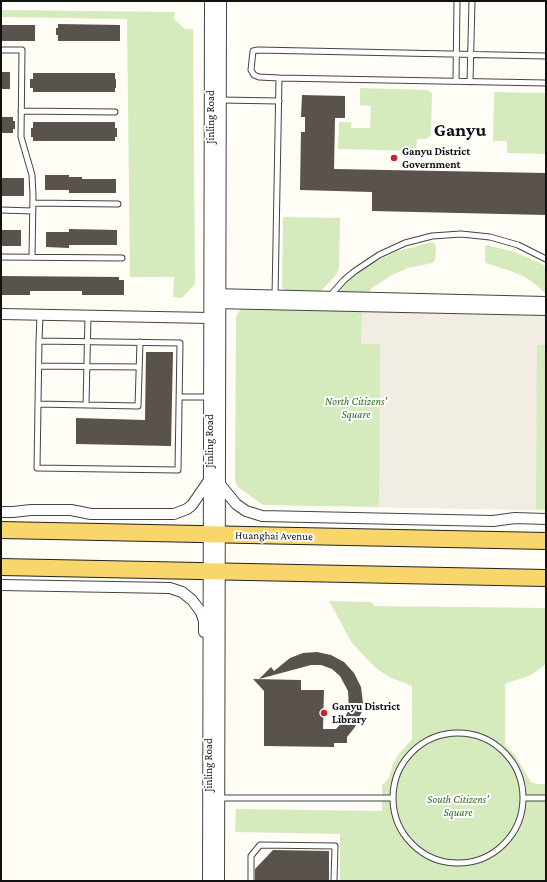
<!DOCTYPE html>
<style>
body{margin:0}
#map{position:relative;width:547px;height:882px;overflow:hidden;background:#fffdf5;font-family:"Crimson Pro",serif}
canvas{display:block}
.frame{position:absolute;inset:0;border:2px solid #111;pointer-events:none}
</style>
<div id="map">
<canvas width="547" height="882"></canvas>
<div class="frame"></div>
</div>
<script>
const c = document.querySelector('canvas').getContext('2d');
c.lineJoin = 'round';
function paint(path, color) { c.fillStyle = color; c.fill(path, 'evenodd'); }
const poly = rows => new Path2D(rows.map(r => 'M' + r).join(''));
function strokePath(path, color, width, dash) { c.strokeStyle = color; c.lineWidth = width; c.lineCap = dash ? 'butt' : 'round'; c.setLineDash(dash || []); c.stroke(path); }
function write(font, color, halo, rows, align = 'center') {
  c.font = font + ' "Crimson Pro",serif'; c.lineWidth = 4; c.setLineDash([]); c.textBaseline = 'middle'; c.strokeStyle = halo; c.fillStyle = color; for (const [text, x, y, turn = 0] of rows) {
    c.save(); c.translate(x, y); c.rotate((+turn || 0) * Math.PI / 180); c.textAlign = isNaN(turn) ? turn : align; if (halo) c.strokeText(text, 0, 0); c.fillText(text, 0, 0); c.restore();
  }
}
paint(poly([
 [1,10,175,12,174,19,185,29,193,29,195,284,182,298,173,297,174,277,130,277,127,19,1,17],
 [360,88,428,90,432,93,431,135,427,139,417,139,416,151,338,149,339,122,351,122,351,128,370,128,371,106,360,105],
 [494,92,546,93,546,154,507,153,507,141,493,141],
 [283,217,340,218,339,269,336,275,320,292,285,291,282,287],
 [432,242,435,244,436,247,435,260,433,263,408,268,392,275,372,288,369,293,342,293,340,290,341,287,355,274,372,263,398,251],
 [486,245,515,252,546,266,546,294,535,284,525,277,508,270,488,264,485,262,485,247],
 [244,308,546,314,546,510,263,505,238,487,235,481,236,317,240,310],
 [329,601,371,602,375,606,546,608,546,664,531,675,505,684,505,745,515,755,531,782,537,784,546,784,546,881,340,881,340,834,235,832,236,809,382,811,382,785,389,778,393,764,398,755,412,739,412,686,389,677,377,669,366,658,352,643]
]), '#d5ebbd');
paint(poly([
 [362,310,546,314,546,345,537,345,536,510,379,507,380,344,361,344]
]), '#f1ede2');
paint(poly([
 [58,24,120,25,120,41,58,41,58,35,56,35,56,28,58,28],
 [1,25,35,25,35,41,1,41],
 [1,72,10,72,10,89,1,89],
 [33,73,115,73,115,79,116,79,116,88,115,88,115,92,33,92,33,88,30,88,30,79,33,79],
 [302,95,345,96,345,118,335,118,334,169,546,173,546,215,372,211,372,192,300,190,301,132,305,132,305,117,301,117],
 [1,117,13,117,13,121,15,121,15,129,13,129,13,133,1,133],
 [33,122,115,122,115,128,117,128,117,137,115,137,115,141,33,141,33,137,31,137,31,128,33,128],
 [45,175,69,175,69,177,82,177,82,179,116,179,116,193,69,193,69,190,45,190],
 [1,178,24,178,24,196,1,196],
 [69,229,117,230,117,245,69,245,69,248,46,247,46,232,69,232],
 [1,230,21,230,21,246,1,246],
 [1,276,119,277,119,280,124,280,124,295,82,295,82,291,30,291,30,295,1,295],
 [146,352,173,352,171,446,76,444,76,418,145,420],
 [317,652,331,655,344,662,354,673,361,687,363,703,362,711,355,727,347,737,347,743,334,743,334,747,264,746,264,691,253,679,301,680,301,690,324,690,323,729,336,729,344,720,349,709,348,691,340,676,332,669,321,665,311,665,259,679,271,667,274,671,290,658,303,653],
 [273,850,329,851,329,881,255,881,255,869]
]), '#5a524d');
const service = poly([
 [1,50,22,50,21,137,32,175,33,195,32,257],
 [279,78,259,77,254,75,251,70,253,51,258,50,546,56],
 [456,81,457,1],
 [470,82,472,1],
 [220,100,279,101],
 [21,111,115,112],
 [33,203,118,204],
 [1,210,33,211],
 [1,257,122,258],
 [275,296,279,78,546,83],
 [330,296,344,280,355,271,379,255,405,243,432,236,461,234,490,237,518,245,546,259],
 [39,341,180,343,178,470,37,468,39,341,40,315],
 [39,366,139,367],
 [180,397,210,397],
 [38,404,138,406,140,342],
 [86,405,88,316],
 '393 798a65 65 0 1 1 130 0a65 65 0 1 1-130 0Z',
 [218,798,392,798],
 [523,798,546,798],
 [251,881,251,856,260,845,335,846,334,881]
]);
const minor = poly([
 [212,294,546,302],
 [212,303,546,310],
 [1,314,210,318],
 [219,483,236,504,246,511,262,516,493,521,515,518,546,519],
 [1,512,13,512,31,510,71,510,91,514,174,514,187,509,192,505,210,479],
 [1,585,170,588,182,592,192,600,201,612,204,621,204,632]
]);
const tertiary = poly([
 [209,881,211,1],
 [218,881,220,1]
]);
const primary = poly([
 [1,530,546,541],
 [1,567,546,578]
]);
strokePath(service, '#444', 7);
strokePath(minor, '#444', 12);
strokePath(tertiary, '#444', 14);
strokePath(primary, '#222', 18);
strokePath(service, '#fff', 5);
strokePath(minor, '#fff', 10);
strokePath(tertiary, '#fff', 12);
strokePath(primary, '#f9d66b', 16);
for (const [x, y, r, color] of [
 [394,158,4,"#c4262e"],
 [324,713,4,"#c4262e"]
]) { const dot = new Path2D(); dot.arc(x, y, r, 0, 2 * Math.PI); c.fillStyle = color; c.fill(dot); strokePath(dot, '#fff', 1.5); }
write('11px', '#111', '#fff', [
 ["Jinling Road",211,117,-90],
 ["Jinling Road",210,441,-90],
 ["Huanghai Avenue",274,536,1],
 ["Jinling Road",209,765,-90]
]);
write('bold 11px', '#111', '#fff', [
 ["Ganyu District",402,152],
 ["Government",402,165],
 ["Ganyu District",332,707],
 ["Library",332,720]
], 'left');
write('italic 11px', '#2f6b1f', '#fff', [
 ["North Citizens'",356,402],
 ["Square",356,415],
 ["South Citizens'",458,800],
 ["Square",458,813]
]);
write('bold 19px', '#111', '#fff', [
 ["Ganyu",460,130]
]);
</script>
